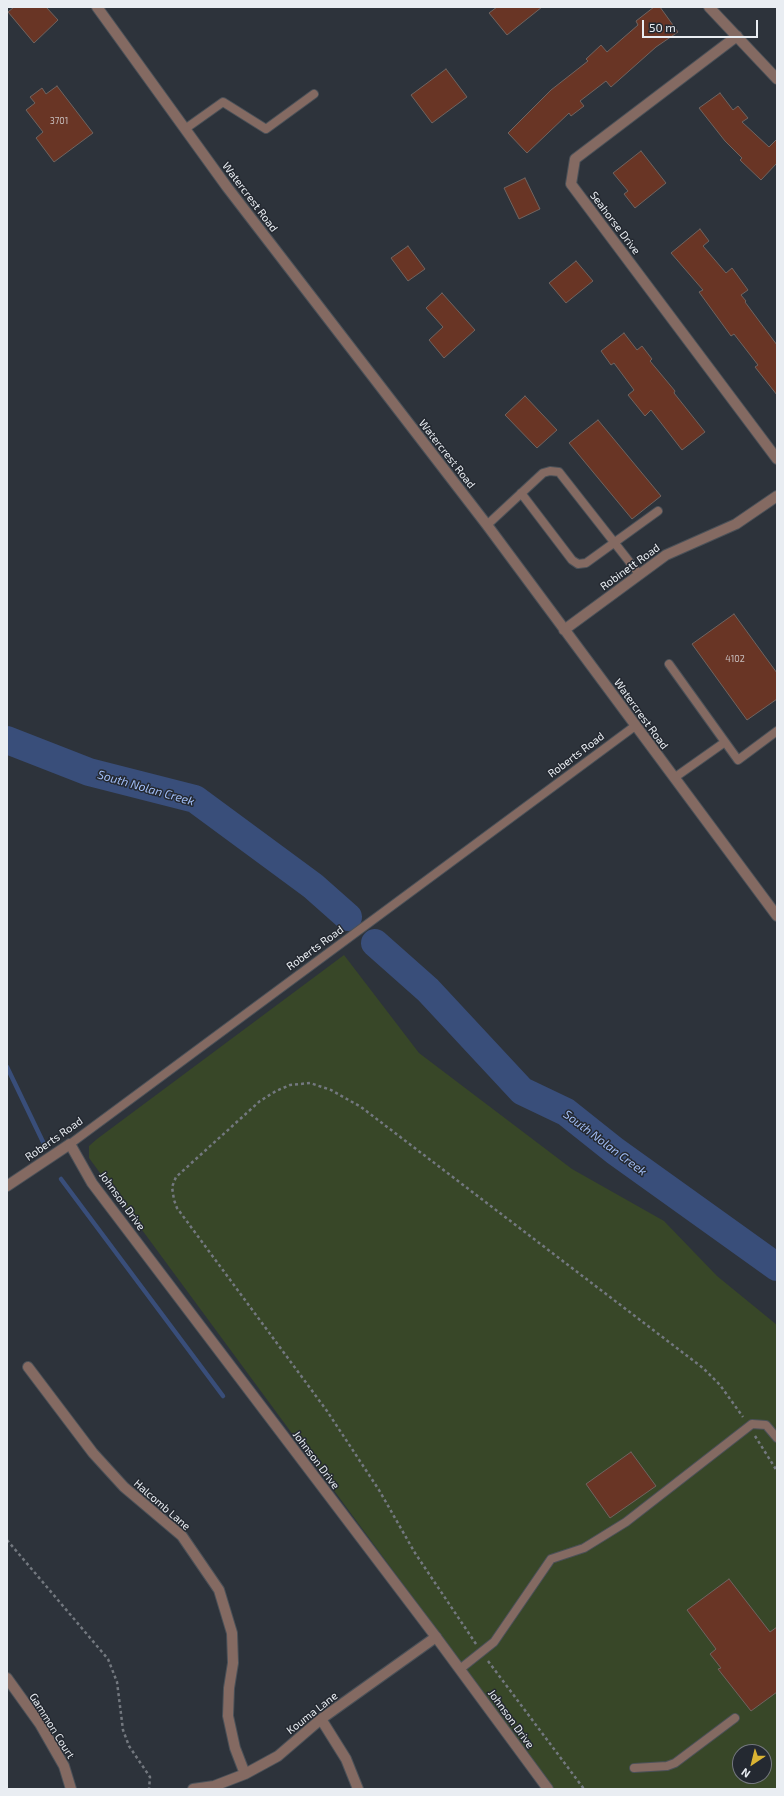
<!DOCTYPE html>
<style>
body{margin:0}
#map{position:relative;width:784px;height:1796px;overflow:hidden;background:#2d333b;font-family:"Exo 2",sans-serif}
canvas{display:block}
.frame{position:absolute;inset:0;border:8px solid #e9edf2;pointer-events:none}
.north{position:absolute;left:732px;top:1744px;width:40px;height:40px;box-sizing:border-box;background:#242931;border:1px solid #73777e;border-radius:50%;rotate:215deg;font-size:11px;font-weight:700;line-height:16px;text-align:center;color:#e9edf2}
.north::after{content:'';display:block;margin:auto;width:14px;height:18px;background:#dab333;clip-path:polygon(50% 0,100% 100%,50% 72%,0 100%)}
.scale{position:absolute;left:642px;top:20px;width:116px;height:18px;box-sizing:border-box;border:2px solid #e9edf2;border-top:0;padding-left:5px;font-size:12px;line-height:14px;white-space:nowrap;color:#e9edf2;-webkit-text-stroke:3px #242931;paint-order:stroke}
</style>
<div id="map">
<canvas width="784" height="1796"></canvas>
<div class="frame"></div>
<div class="north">N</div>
<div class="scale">50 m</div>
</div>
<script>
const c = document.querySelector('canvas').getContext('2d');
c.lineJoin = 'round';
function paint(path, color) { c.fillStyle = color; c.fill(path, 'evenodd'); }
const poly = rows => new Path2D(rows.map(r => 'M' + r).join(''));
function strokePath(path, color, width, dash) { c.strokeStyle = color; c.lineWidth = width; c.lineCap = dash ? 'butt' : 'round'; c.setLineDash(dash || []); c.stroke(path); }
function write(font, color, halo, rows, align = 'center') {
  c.font = font + ' "Exo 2",sans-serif'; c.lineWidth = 3; c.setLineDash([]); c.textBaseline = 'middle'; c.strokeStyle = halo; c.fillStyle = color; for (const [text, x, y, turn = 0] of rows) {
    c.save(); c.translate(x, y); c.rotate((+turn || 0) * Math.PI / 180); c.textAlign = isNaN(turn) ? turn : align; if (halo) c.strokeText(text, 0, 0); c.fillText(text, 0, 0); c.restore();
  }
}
paint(poly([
 [344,955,419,1053,572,1169,664,1221,717,1276,777,1325,777,1789,554,1789,89,1158,89,1146,97,1139],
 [740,1752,764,1752,764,1776,740,1776]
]), '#384728');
strokePath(poly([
 [7,1067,44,1144],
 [61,1179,223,1396]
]), '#394e7a', 4.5);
strokePath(poly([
 [7,740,89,772,195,799,313,886,348,917],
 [375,943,428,990,522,1091,566,1112,615,1151,777,1267]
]), '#394e7a', 28);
const building = poly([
 [14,7,46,7,58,20,34,43,8,12,14,7],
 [497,7,542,7,507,35,489,13,497,7],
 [654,7,660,7,678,32,656,47,611,87,606,81,580,101,584,106,571,116,569,113,527,153,508,133,551,90,588,61,586,59,601,45,607,52,638,25,636,21,654,7],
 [446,69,467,97,432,123,411,95,446,69],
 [57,86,93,133,54,162,36,138,43,132,26,110,35,103,30,97,42,88,46,94,57,86],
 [720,93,733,110,738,106,748,118,742,122,769,147,777,139,777,163,761,180,740,160,742,158,725,141,699,108,720,93],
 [641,151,666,183,635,208,624,194,628,191,613,173,641,151],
 [525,178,540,209,519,219,504,188,525,178],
 [700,229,709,241,703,246,726,273,732,268,748,290,741,295,746,301,745,302,777,345,777,395,755,367,758,365,734,334,731,336,699,292,703,290,671,253,700,229],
 [408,246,425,269,408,281,391,258,408,246],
 [576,261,593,281,566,303,549,283,576,261],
 [442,293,475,330,444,358,429,340,443,327,426,308,442,293],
 [624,333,637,350,642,346,652,359,650,361,675,391,674,393,705,432,682,450,651,410,645,416,628,395,634,390,614,363,611,365,601,351,624,333],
 [525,396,557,430,537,448,505,415,525,396],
 [598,420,661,496,632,519,569,443,598,420],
 [734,614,777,673,777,699,747,720,692,644,734,614],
 [631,1452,656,1486,610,1518,586,1484,631,1452],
 [729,1579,770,1632,777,1627,777,1692,751,1711,718,1669,721,1668,710,1654,716,1649,687,1610,729,1579]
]);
paint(building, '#693525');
strokePath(building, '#706460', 1);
const service = poly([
 [185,129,223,102,266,129,314,94],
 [521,493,572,560,578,564,586,563,658,511],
 [487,525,543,473,550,471,559,472,639,574],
 [669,664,738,760,777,731],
 [674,778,725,742],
 [70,1144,635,726],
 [460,1669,494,1642,551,1559,584,1548,626,1522,752,1424,766,1425,777,1438],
 [634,1768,667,1766,675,1763,735,1718]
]);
const minor = poly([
 [709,7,777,79],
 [737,36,575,159,571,184,777,459],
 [7,1186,70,1144],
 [28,1367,93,1453,124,1487,182,1536,219,1590,232,1633,233,1663,229,1688,228,1716,235,1748,245,1774],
 [7,1678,40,1724,64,1766,71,1789],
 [321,1719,346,1759,358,1789],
 [193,1789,214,1786,245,1774,278,1756,321,1719,436,1637]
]);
const tertiary = poly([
 [97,7,227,187,487,525,777,916],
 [564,630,666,555,736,524,777,496],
 [70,1144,92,1183,436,1637,548,1789]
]);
strokePath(service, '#4b5158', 10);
strokePath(minor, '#4b5158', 12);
strokePath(tertiary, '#4b5158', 12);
strokePath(poly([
 [755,1436,777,1471],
 [7,1540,108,1659,117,1682,123,1730,129,1746,150,1777,149,1789],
 [476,1644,415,1553,379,1490,327,1411,177,1208,174,1200,172,1187,176,1177,260,1101,276,1091,290,1085,310,1083,331,1090,361,1107,703,1368,720,1385,743,1417],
 [488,1661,584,1789]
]), '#73787f', 2.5, [3, 3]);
strokePath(service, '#846a62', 8);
strokePath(minor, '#846a62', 10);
strokePath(tertiary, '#846a62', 10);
write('9px', '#c9bfbf', null, [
 ["3701",59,121],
 ["4102",735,659]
]);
write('11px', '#e9edf2', '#242931', [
 ["Watercrest Road",250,197,53],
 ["Seahorse Drive",615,223,53],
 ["Watercrest Road",447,454,52],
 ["Robinett Road",630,567,-36],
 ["Watercrest Road",641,714,54],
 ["Roberts Road",576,755,-37],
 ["Roberts Road",315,948,-36],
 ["Roberts Road",54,1139,-35],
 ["Johnson Drive",122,1201,54],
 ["Johnson Drive",316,1460,53],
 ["Halcomb Lane",162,1505,41],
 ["Kouma Lane",312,1713,-38],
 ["Johnson Drive",511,1719,54],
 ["Gammon Court",52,1726,58]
]);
write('italic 12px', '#a2bef7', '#242931', [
 ["South Nolan Creek",146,788,16],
 ["South Nolan Creek",605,1143,37]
]);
</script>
